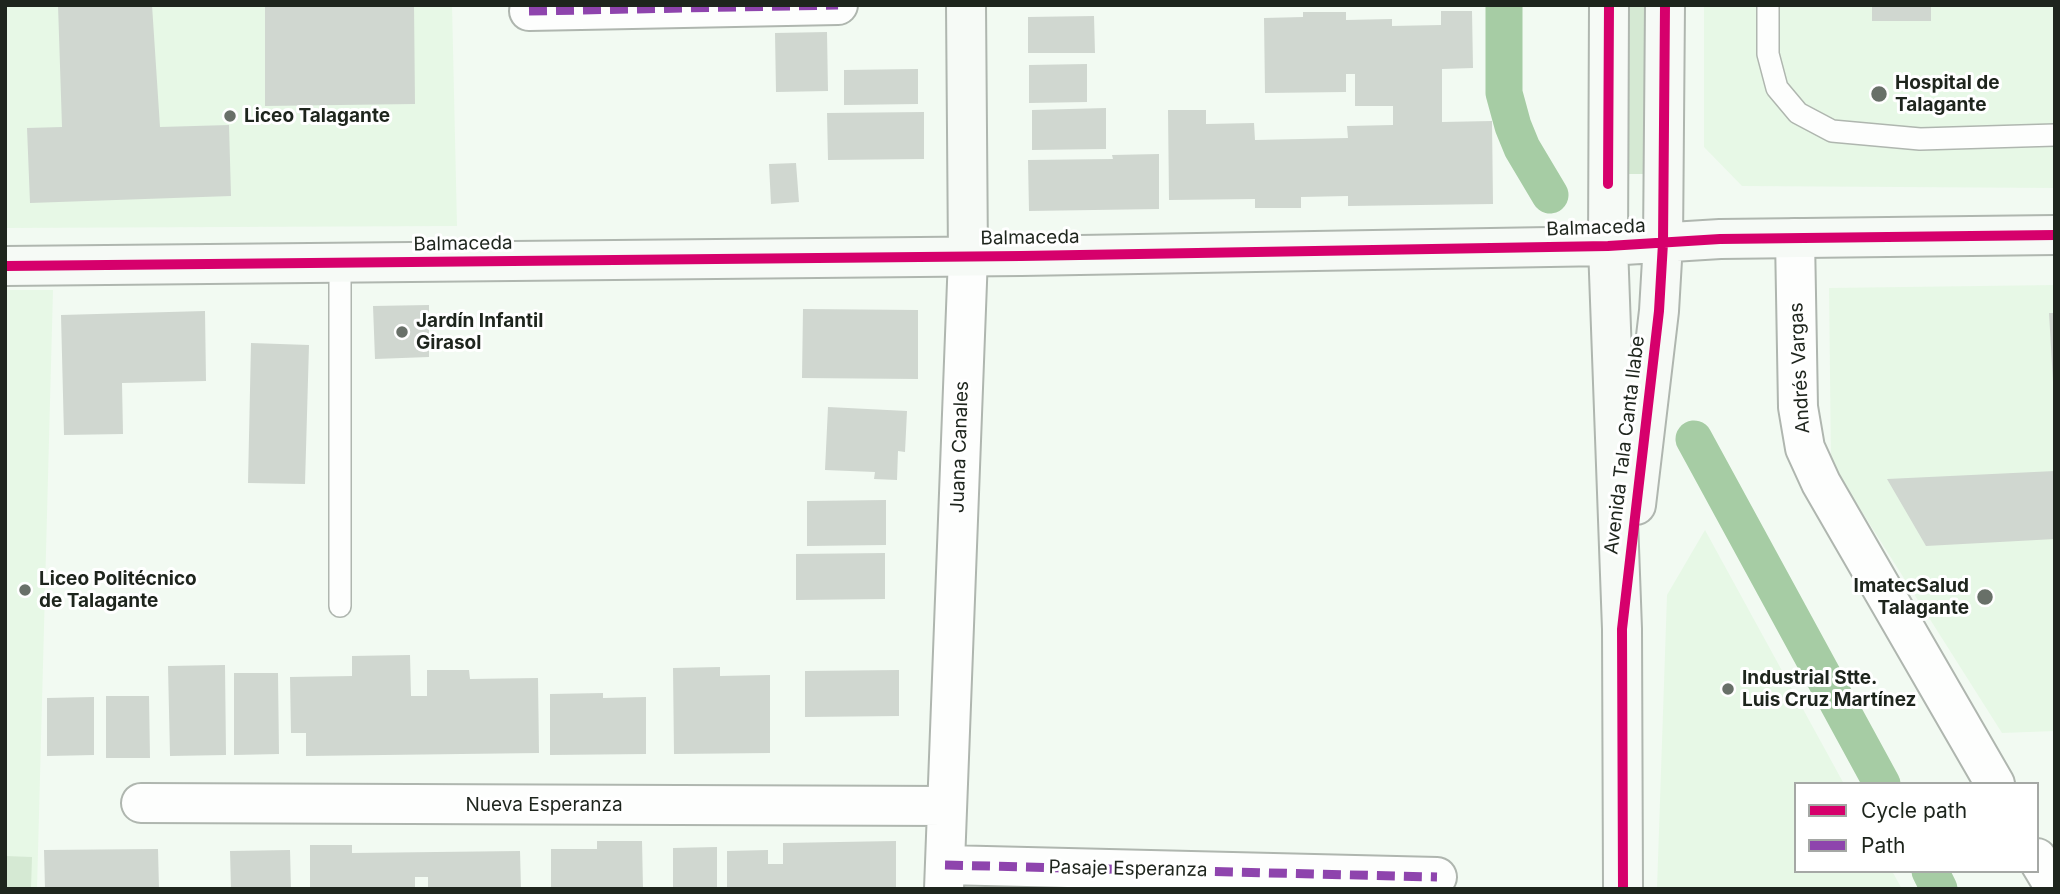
<!DOCTYPE html>
<meta charset="utf-8">
<style>
body{margin:0}
#map{position:relative;width:2060px;height:894px;overflow:hidden;background:#f2faf2;font-family:Inter,sans-serif}
canvas{display:block}
.frame{position:absolute;inset:0;border:7px solid #1e251d;pointer-events:none}
.legend{position:absolute;left:1794px;top:782px;width:245px;height:91px;box-sizing:border-box;background:#fff;border:2px solid #a5a8a5;margin:0;padding:9px 12px;list-style:none;font-size:21px;color:#1e251d}
.legend li{display:flex;align-items:center;gap:14px;height:35px}
.legend b{width:35px;border:2px solid #a5a8a5}
</style>
<div id="map">
<canvas width="2060" height="894"></canvas>
<div class="frame"></div>
<ul class="legend">
<li><b style="height:9px;background:#d6006c"></b>Cycle path</li>
<li><b style="height:9px;background:#8e44ad"></b>Path</li>
</ul>
</div>
<script>
const c = document.querySelector('canvas').getContext('2d');
c.lineJoin = 'round';
function paint(path, color) { c.fillStyle = color; c.fill(path, 'evenodd'); }
const poly = rows => new Path2D(rows.map(r => 'M' + r).join(''));
function strokePath(path, color, width, dash) { c.strokeStyle = color; c.lineWidth = width; c.lineCap = dash ? 'butt' : 'round'; c.setLineDash(dash || []); c.stroke(path); }
function write(font, color, halo, rows, align = 'center') {
  c.font = font + ' Inter,sans-serif'; c.lineWidth = 6; c.setLineDash([]); c.textBaseline = 'middle'; c.strokeStyle = halo; c.fillStyle = color; for (const [text, x, y, turn = 0] of rows) {
    c.save(); c.translate(x, y); c.rotate((+turn || 0) * Math.PI / 180); c.textAlign = isNaN(turn) ? turn : align; if (halo) c.strokeText(text, 0, 0); c.fillText(text, 0, 0); c.restore();
  }
}
paint(poly([
 [5,5,452,5,457,226,5,228],
 [1704,5,2055,5,2055,188,1742,186,1704,147],
 [2055,285,2055,731,2002,733,1831,463,1829,288],
 [5,290,53,290,37,889,5,889],
 [1705,530,1844,784,1796,784,1796,871,1892,871,1902,889,1657,889,1667,595]
]), '#e7f8e6');
paint(poly([
 [1620,5,1651,5,1649,174,1620,174],
 [5,856,32,857,31,889,5,889]
]), '#d5e9d3');
strokePath(poly([
 [1504,5,1504,93,1513,126,1522,148,1550,195],
 [1694,439,1882,784],
 [1930,871,1939,889]
]), '#a6cca4', 37);
paint(poly([
 [58,5,152,5,160,127,229,125,231,196,30,203,27,128,62,127],
 [265,5,414,5,415,104,265,106],
 [1872,5,1931,5,1931,21,1872,21],
 [1441,11,1472,11,1473,68,1442,69,1442,122,1492,121,1493,204,1348,206,1348,196,1301,197,1301,208,1255,208,1255,199,1169,200,1168,110,1206,110,1206,124,1254,123,1255,140,1348,138,1347,126,1393,125,1393,106,1355,106,1355,74,1346,74,1346,92,1265,93,1264,18,1303,17,1303,12,1346,12,1346,20,1392,19,1392,26,1441,25],
 [1094,16,1095,53,1028,53,1028,17],
 [827,32,828,91,776,92,775,33],
 [1087,64,1087,102,1029,103,1029,65],
 [918,69,918,104,844,105,844,70],
 [1106,108,1106,149,1032,150,1032,110],
 [924,112,924,159,828,160,827,113],
 [1159,154,1159,209,1029,211,1028,160,1113,159,1112,155],
 [796,163,799,202,771,204,769,164],
 [429,305,429,357,375,359,373,306],
 [803,309,918,310,918,379,802,378],
 [205,311,206,381,122,383,123,434,64,435,61,315],
 [2049,313,2055,313,2055,382,2053,382],
 [251,343,309,345,305,484,248,483],
 [828,407,907,411,905,452,898,451,897,480,874,479,875,472,825,470],
 [2055,471,2055,539,1926,546,1887,479],
 [886,500,886,545,807,546,807,501],
 [885,553,885,599,796,600,796,554],
 [410,655,411,696,427,696,427,670,469,670,470,679,538,678,539,753,306,756,306,733,291,733,290,677,352,676,352,656],
 [225,665,226,755,170,756,168,666],
 [720,667,720,676,770,675,770,753,674,754,673,668],
 [899,670,899,716,805,717,805,671],
 [234,673,278,673,279,754,234,755],
 [603,693,603,698,646,697,646,754,550,755,550,694],
 [106,696,149,696,150,758,106,758],
 [94,697,94,755,47,756,47,698],
 [597,841,642,841,643,889,551,889,551,849,597,849],
 [896,841,896,889,727,889,727,851,768,850,768,864,783,864,783,843],
 [310,845,352,845,352,853,520,851,521,889,428,889,428,877,415,877,415,889,310,889],
 [717,847,717,889,673,889,673,848],
 [158,849,159,889,45,889,44,850],
 [290,850,291,889,231,889,230,851]
]), '#d0d7d0');
const lane = poly([
 [1768,5,1768,54,1777,88,1798,113,1832,131,1920,139,2055,135],
 [340,606,340,263]
]);
const street = poly([
 [529,11,838,5],
 [1795,238,1798,407,1805,448,1821,483,1995,784],
 [141,803,947,806],
 [2037,858,2055,888],
 [945,865,1437,877],
 [944,889,968,256]
]);
const secondary = poly([
 [966,5,968,256],
 [1609,5,1608,246,1622,629,1623,889],
 [5,266,1021,256,1608,246,1720,239,2055,235],
 [1636,505,1659,311,1663,243,1665,5]
]);
strokePath(lane, '#afb6af', 24);
strokePath(street, '#afb6af', 42);
strokePath(secondary, '#afb6af', 42);
strokePath(lane, '#fdfefd', 21);
strokePath(street, '#fdfefd', 38);
strokePath(secondary, '#f6faf6', 38);
strokePath(poly([
 [529,11,838,5],
 [945,865,1437,877]
]), '#8e44ad', 9, [18, 9]);
strokePath(poly([
 [1608,184,1609,5],
 [5,266,1021,256,1608,246,1720,239,2055,235],
 [1623,889,1622,629,1659,311,1663,243,1665,5]
]), '#d6006c', 10);
for (const [x, y, r, color] of [
 [1879,94,9,"#687068"],
 [230,116,7,"#687068"],
 [402,332,7,"#687068"],
 [25,590,7,"#687068"],
 [1985,597,9,"#687068"],
 [1728,689,7,"#687068"]
]) { const dot = new Path2D(); dot.arc(x, y, r, 0, 2 * Math.PI); c.fillStyle = color; c.fill(dot); strokePath(dot, '#fff', 2.5); }
write('bold 19px', '#1e251d', '#fff', [
 ["Hospital de",1895,83],
 ["Talagante",1895,105],
 ["Liceo Talagante",244,116],
 ["Jardín Infantil",416,321],
 ["Girasol",416,343],
 ["Liceo Politécnico",39,579],
 ["de Talagante",39,601],
 ["ImatecSalud",1969,586,"right"],
 ["Talagante",1969,608,"right"],
 ["Industrial Stte.",1742,678],
 ["Luis Cruz Martínez",1742,700]
], 'left');
write('19px', '#1e251d', '#fff', [
 ["Balmaceda",1596,228,-2],
 ["Balmaceda",1030,238,-1],
 ["Balmaceda",463,244,-1],
 ["Andrés Vargas",1800,368,-93],
 ["Avenida Tala Canta Ilabe",1625,445,-83],
 ["Juana Canales",960,447,-88],
 ["Nueva Esperanza",544,805],
 ["Pasaje Esperanza",1128,869,1]
]);
</script>
